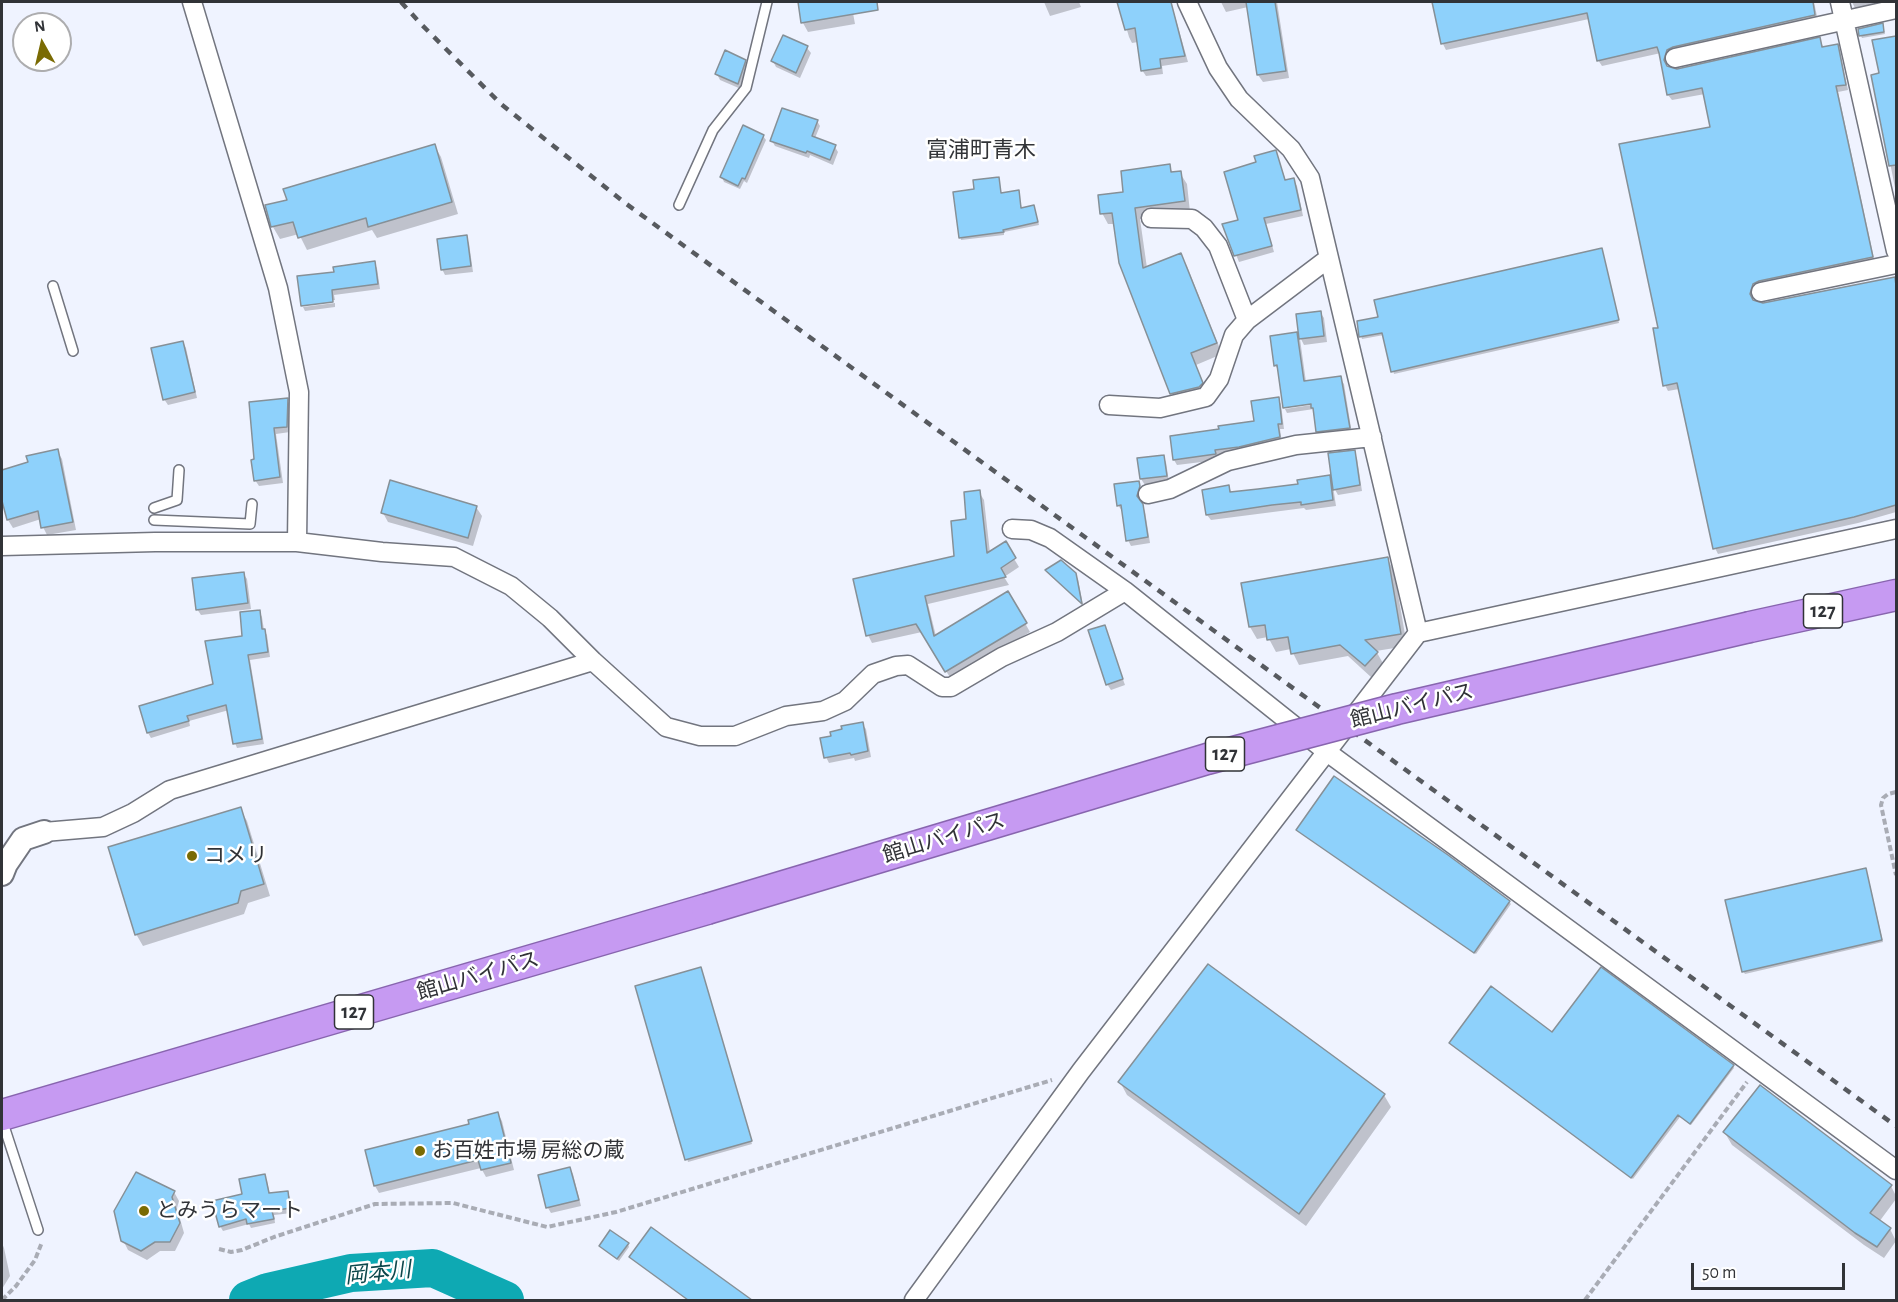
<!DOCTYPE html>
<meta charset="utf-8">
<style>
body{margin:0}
#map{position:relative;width:1898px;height:1302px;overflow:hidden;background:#eff3ff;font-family:"Alegreya Sans",sans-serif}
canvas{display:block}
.frame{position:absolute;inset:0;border:3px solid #313337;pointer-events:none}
.north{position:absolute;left:12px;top:12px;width:60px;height:60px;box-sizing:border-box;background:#fff;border:2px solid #adadaf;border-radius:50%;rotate:352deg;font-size:16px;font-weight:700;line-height:24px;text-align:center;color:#313337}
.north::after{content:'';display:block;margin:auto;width:21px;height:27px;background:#7a6b03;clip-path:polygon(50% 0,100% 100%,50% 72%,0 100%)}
.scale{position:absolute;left:1691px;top:1263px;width:154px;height:27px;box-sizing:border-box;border:3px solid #313337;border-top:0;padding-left:8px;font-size:18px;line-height:21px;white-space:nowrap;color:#313337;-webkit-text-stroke:4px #fff;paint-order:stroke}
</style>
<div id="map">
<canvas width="1898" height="1302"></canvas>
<div class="frame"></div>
<div class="north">N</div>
<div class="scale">50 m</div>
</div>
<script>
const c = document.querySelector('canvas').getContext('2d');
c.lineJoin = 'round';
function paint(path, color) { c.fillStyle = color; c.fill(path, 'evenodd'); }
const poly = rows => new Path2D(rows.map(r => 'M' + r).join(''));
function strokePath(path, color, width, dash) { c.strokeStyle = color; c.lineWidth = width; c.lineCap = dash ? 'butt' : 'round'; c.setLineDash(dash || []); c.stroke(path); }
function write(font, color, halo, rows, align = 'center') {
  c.font = font + ' "Alegreya Sans","Noto Sans JP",sans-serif'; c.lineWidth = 5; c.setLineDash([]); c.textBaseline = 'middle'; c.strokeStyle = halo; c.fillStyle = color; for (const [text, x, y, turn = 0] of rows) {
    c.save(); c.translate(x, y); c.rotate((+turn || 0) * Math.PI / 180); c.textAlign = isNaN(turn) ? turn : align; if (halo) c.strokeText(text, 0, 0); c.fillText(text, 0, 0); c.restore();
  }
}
paint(poly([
 [799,2,851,2,855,24,808,32,803,23],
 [1044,2,1079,2,1081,7,1050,16],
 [1119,2,1171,2,1188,62,1162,66,1163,74,1146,76,1142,70,1138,42,1132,43,1129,37],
 [1221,2,1277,2,1289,78,1263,82,1258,75,1248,7,1226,12],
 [1434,2,1814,2,1818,21,1667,60,1667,66,1678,70,1819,39,1824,48,1837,45,1840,51,1848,90,1838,92,1875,263,1753,294,1753,300,1763,305,1896,278,1896,512,1858,523,1718,554,1715,548,1679,389,1668,391,1665,385,1659,329,1712,128,1705,94,1672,100,1668,95,1661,53,1602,66,1598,60,1589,19,1446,50,1443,44],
 [1852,2,1896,2,1857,12],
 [1883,27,1885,34,1862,38,1861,36],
 [784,37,807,48,811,53,800,78,776,67,773,61],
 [1896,37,1896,193,1873,76,1880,75,1874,41],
 [745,61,748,67,741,89,720,80,717,74],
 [817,121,820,126,815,138,835,147,838,152,833,165,810,155,809,158,775,146,772,141],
 [763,136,766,140,747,183,744,181,740,189,724,182,722,177],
 [434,145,441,157,458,214,377,238,372,230,307,250,299,234,280,239,273,227,267,206,289,201],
 [1276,152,1286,181,1293,180,1297,186,1303,216,1266,224,1274,252,1239,262,1224,225,1239,221,1258,163],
 [1169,166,1173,173,1180,173,1187,184,1190,212,1140,219,1147,268,1181,255,1187,266,1222,354,1196,365,1208,394,1178,404,1172,393,1115,224,1108,224,1102,213,1125,193],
 [976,191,1001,194,1018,192,1022,209,1035,209,1039,225,1004,232,1004,235,961,240,955,193],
 [466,237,469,243,473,272,445,275,442,269],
 [1602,252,1619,323,1394,374,1384,335,1362,339,1361,336,1380,318],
 [374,263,377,268,380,289,334,295,335,300,302,304,335,273],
 [335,303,335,307,305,311,303,307],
 [1320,312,1324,318,1327,342,1304,345,1301,339,1297,315],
 [1297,334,1300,339,1306,382,1340,378,1344,384,1352,434,1321,437,1318,431,1314,409,1287,413,1285,409,1318,404,1279,371,1275,365],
 [183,342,186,348,197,398,168,405,164,399],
 [1278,399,1281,404,1284,429,1280,429,1282,443,1243,452,1218,455,1218,460,1177,465,1174,460,1221,430,1256,422],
 [287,400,290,405,290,432,276,434,283,483,259,486,255,480,256,461],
 [57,451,62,459,76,530,47,535,43,527,41,519,13,528,8,520,2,496,2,471,29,463],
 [1354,452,1357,458,1362,491,1338,495,1333,486,1336,506,1306,510,1304,508,1211,520,1207,515,1229,487,1232,493,1300,486,1329,477,1334,485],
 [1163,456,1166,462,1169,482,1145,485,1141,479],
 [1138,482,1143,493,1140,502,1145,511,1150,543,1131,546,1128,540,1123,511,1122,511,1118,505],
 [979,492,984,500,990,553,1005,544,1019,567,1004,577,1009,585,928,604,936,636,1008,593,1030,632,951,679,922,632,872,643,868,635,956,557],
 [476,507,482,516,473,546,388,522,383,513],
 [1387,558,1394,571,1407,646,1376,651,1384,665,1372,678,1348,656,1299,665,1291,649,1276,652,1268,637,1257,639,1250,627],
 [1047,570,1075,574,1078,579,1083,605,1049,574],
 [243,573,247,579,251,609,201,615,197,609],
 [259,611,262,617,264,630,267,635,270,657,250,660,264,744,237,748,235,743,229,710,189,721,190,726,151,738,148,733,214,685],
 [1104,627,1125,685,1111,690,1107,684],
 [862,724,866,729,871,757,855,761,854,758,829,763,826,757,833,737],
 [240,809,247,821,270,896,248,903,244,914,143,946,136,934],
 [1298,830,1509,902,1511,904,1476,954],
 [1867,872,1883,942,1745,974,1743,971],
 [702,972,752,1144,688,1162,637,987],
 [1553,1034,1733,1066,1734,1068,1691,1125,1680,1117,1633,1179,1452,1045],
 [1120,1082,1384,1095,1391,1107,1306,1226,1127,1095],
 [498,1114,502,1121,514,1170,486,1177,481,1168,379,1193,375,1186,366,1151,471,1125],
 [1725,1133,1891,1186,1896,1196,1896,1199,1879,1222,1890,1229,1896,1241,1884,1258,1864,1245,1732,1145],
 [570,1168,573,1174,581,1206,551,1213,548,1208,539,1176],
 [265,1176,267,1181,270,1195,287,1192,290,1197,292,1213,274,1215,275,1223,251,1228,249,1224,223,1231,220,1226,244,1195],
 [174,1192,179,1201,177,1208,184,1233,175,1251,160,1251,147,1260,128,1250,123,1240],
 [652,1229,749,1300,688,1300,631,1257],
 [2,1243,4,1248,10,1276,2,1289],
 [628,1244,629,1247,619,1261,600,1246]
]), '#0003');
strokePath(poly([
 [248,1300,268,1292,351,1273,433,1268,505,1300]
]), '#0ea9b3', 38);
const building = poly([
 [798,2,877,2,878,10,801,23,798,2],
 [1117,2,1171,2,1185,56,1160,59,1161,68,1141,71,1135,28,1125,30,1117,2],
 [1246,2,1275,2,1286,71,1257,75,1246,2],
 [1432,2,1813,2,1815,15,1673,47,1667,50,1664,60,1667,66,1677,69,1820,37,1822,47,1838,44,1846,85,1836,86,1873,257,1759,281,1753,284,1750,294,1753,300,1763,303,1895,277,1896,286,1896,505,1854,517,1713,549,1677,383,1663,386,1653,328,1658,328,1619,144,1710,127,1702,88,1667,95,1659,53,1657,47,1597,61,1587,13,1441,44,1432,2],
 [1883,23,1884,32,1859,36,1858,29,1883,23],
 [783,35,808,46,796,73,771,61,783,35],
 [1896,36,1896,165,1889,166,1871,75,1879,73,1872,40,1896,36],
 [725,50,746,60,738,84,715,74,725,50],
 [782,108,818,120,812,136,836,145,830,160,807,151,806,153,770,141,782,108],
 [743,125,764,135,745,179,742,178,738,186,720,177,743,125],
 [435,144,452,202,368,227,366,218,298,238,293,222,271,227,265,205,287,200,283,189,435,144],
 [1276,150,1285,180,1294,178,1301,210,1264,218,1272,246,1234,256,1222,224,1238,220,1224,172,1256,162,1254,156,1276,150],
 [1170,164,1171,172,1181,171,1185,201,1135,208,1143,268,1181,253,1217,343,1191,353,1203,383,1199,387,1170,394,1119,263,1112,213,1100,214,1098,195,1123,192,1121,171,1170,164],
 [999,177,1001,193,1019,190,1021,208,1034,205,1038,222,1003,230,1004,232,959,238,953,192,974,189,973,180,999,177],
 [467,235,471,266,441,270,437,239,467,235],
 [1602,248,1619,320,1391,372,1382,333,1359,337,1357,321,1378,317,1374,300,1602,248],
 [375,261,378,284,332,290,333,302,301,306,297,276,334,272,333,267,375,261],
 [1321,311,1324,336,1299,339,1296,314,1321,311],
 [1297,332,1304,381,1341,376,1350,428,1316,432,1313,408,1311,408,1311,404,1283,408,1277,365,1274,366,1270,336,1297,332],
 [183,341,195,392,163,400,151,348,183,341],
 [1279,397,1282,424,1278,424,1280,437,1239,447,1215,450,1216,454,1173,460,1170,436,1219,429,1218,426,1254,421,1251,401,1279,397],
 [288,398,287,427,274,428,280,477,254,481,251,460,254,459,249,402,288,398],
 [58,449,73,522,41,528,38,511,7,520,2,501,2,470,28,462,26,456,58,449],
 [1355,450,1360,485,1333,490,1328,453,1355,450],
 [1164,455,1167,476,1140,479,1137,458,1164,455],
 [1330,475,1333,500,1301,505,1301,502,1272,505,1206,515,1202,490,1229,485,1230,492,1258,489,1298,484,1297,480,1330,475],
 [390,480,477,506,468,538,381,513,390,480],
 [1139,481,1140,486,1137,496,1143,504,1148,537,1126,541,1121,505,1117,506,1114,484,1139,481],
 [980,490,987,553,1006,541,1016,558,1001,568,1006,577,925,596,934,636,1008,591,1027,623,945,672,916,624,866,636,853,579,954,556,951,521,966,519,964,492,980,490],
 [1388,557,1401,634,1365,640,1378,652,1365,666,1340,645,1291,654,1288,637,1267,640,1265,625,1249,627,1241,583,1388,557],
 [1061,560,1076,573,1082,604,1045,570,1061,560],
 [244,572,248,603,196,610,192,578,244,572],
 [260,610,262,629,265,629,268,652,248,655,262,739,233,744,226,705,187,716,189,721,147,733,139,706,213,684,205,641,242,636,240,612,260,610],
 [1105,625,1123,679,1106,685,1088,630,1105,625],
 [863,722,868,751,851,755,850,753,824,758,820,738,831,736,830,732,842,729,841,726,863,722],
 [1334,776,1448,855,1510,901,1474,953,1296,830,1334,776],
 [241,807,264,884,241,891,238,903,135,935,108,847,241,807],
 [1866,868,1882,940,1742,972,1725,900,1866,868],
 [1208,964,1385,1094,1299,1214,1118,1082,1208,964],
 [701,967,752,1141,685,1160,635,986,701,967],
 [1601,967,1734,1065,1690,1124,1678,1115,1631,1178,1449,1043,1491,986,1552,1032,1601,967],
 [1760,1085,1892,1185,1870,1213,1891,1228,1877,1247,1855,1233,1723,1132,1760,1085],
 [498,1112,511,1163,481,1170,478,1160,374,1186,365,1150,469,1124,468,1120,498,1112],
 [570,1167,579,1200,546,1208,538,1175,570,1167],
 [136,1172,175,1191,172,1197,180,1223,170,1242,155,1242,141,1251,121,1241,114,1211,136,1172],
 [265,1174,269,1193,288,1191,290,1208,272,1211,274,1219,247,1224,246,1219,219,1227,212,1201,242,1194,239,1179,265,1174],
 [651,1227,752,1300,688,1300,629,1257,651,1227],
 [610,1230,629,1243,617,1259,599,1246,610,1230]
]);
paint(building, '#8ed1fb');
strokePath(building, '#869097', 1.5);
const service = poly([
 [679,205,713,130,746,88,767,2],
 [53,286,73,351],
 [154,508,177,500,179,470],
 [154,520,250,524,252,504],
 [2,1120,38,1230]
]);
const minor = poly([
 [192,2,278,288,299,392,297,542],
 [1187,2,1218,68,1239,99,1291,149,1310,178,1418,633],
 [1840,2,1896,251],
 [1675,58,1896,9],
 [1151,218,1192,219,1204,228,1218,246,1247,320],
 [1761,292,1896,264],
 [1109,405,1160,408,1206,397,1219,379,1234,335,1247,320,1329,258],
 [1148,494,1170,489,1228,461,1296,445,1372,437],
 [1012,529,1031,530,1050,538,1125,591,1327,752,1896,1170],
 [2,546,155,542,297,542,382,552,454,557,511,586,550,618,593,661,666,727,700,736,735,736,786,716,823,711,845,701,873,674,896,666,908,665,942,687,951,687,1002,657,1057,632,1125,591],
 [44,832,103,827,133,813,170,790,593,661],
 [914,1300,1081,1071,1418,633,1896,529]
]);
const tertiary = poly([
 [2,874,6,864,23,839,44,832]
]);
const trunk = poly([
 [1750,627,1896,595],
 [2,1115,707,909]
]);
strokePath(service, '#72757f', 12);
strokePath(minor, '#72757f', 21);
strokePath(tertiary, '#72757f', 26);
strokePath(trunk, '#8865af', 33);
strokePath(poly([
 [1896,792,1888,794,1883,798,1881,805,1896,875],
 [219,1249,231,1252,242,1250,274,1237,375,1204,453,1203,547,1227,616,1212,1052,1080],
 [2,1300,16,1286,35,1260,42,1242],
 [1585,1300,1747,1082]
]), '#a9acb5', 4, [6, 3]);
strokePath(service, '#fff', 9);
strokePath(minor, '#fff', 18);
strokePath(tertiary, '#fff', 22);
strokePath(trunk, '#c69af2', 30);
strokePath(poly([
 [401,2,421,24,501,104,625,203,1896,1126]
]), '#575a5f', 4.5, [8, 8]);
const trunkBridge = poly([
 [707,909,1207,759,1397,709,1750,627]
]);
strokePath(trunkBridge, '#8865af', 33, []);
strokePath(trunkBridge, '#c69af2', 30);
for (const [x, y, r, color] of [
 [192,856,6,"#7a6b03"],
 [420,1151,6,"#7a6b03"],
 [144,1211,6,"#7a6b03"]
]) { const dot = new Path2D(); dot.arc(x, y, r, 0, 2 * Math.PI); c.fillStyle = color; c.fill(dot); strokePath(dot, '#fff', 2); }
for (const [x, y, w] of [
 [1823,611,39],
 [1225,754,39],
 [354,1012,39]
]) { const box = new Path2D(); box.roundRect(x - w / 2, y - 17, w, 34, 4.5); c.fillStyle = '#fff'; c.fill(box); strokePath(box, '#313337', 1.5); }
write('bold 20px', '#313337', null, [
 ["127",1823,611],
 ["127",1225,754],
 ["127",354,1012]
]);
write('21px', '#313337', '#fff', [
 ["館山バイパス",1412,706,-14],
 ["館山バイパス",944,838,-17],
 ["館山バイパス",478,976,-16]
]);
write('21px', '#313337', '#fff', [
 ["コメリ",204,856],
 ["お百姓市場 房総の蔵",432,1151],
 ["とみうらマート",156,1211]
], 'left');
write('22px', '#313337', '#fff', [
 ["富浦町青木",981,150]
]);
write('italic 22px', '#0d484c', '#fff', [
 ["岡本川",378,1273,-6]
]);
</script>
